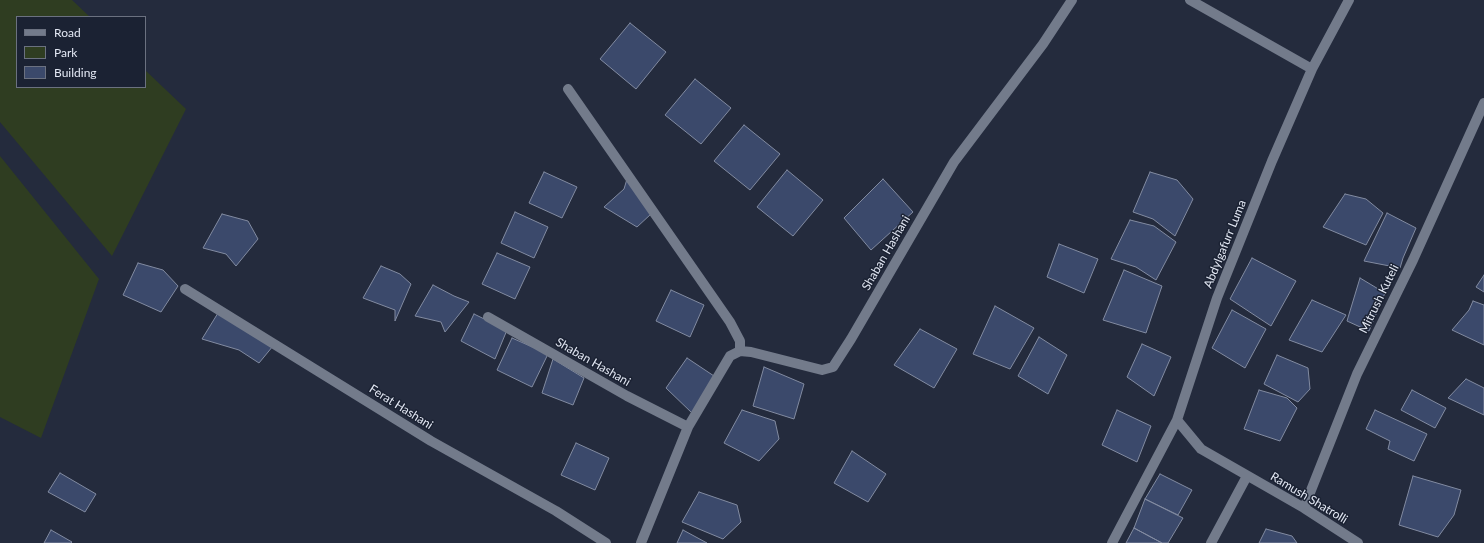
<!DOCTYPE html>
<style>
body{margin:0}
#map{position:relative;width:1484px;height:543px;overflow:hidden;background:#242b3d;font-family:Lato,sans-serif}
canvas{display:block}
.legend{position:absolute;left:16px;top:16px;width:130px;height:72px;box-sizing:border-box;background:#1b2233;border:1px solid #6b7180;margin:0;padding:5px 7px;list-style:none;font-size:12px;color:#e3e8f4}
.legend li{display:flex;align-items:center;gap:8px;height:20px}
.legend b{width:20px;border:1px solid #6b7180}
</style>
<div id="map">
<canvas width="1484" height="543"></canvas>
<ul class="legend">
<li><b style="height:5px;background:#737b8b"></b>Road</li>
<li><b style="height:11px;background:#2f3d21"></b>Park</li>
<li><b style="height:11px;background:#3b496b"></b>Building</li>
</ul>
</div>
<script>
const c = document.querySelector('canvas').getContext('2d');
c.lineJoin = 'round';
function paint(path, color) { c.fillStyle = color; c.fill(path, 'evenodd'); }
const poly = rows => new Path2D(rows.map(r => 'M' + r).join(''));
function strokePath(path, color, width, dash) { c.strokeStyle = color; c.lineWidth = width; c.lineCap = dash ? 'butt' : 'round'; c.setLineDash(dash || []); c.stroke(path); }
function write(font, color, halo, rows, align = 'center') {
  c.font = font + ' Lato,sans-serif'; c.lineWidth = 3; c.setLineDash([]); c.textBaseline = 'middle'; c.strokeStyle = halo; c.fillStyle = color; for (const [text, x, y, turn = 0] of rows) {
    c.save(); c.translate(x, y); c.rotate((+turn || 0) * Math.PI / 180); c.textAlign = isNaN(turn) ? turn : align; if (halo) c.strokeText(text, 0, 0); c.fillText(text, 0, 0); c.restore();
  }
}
paint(poly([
 [0,0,72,0,90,17,17,17,17,87,145,87,145,70,186,109,112,256,0,122],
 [0,156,99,279,41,438,0,417]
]), '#2f3d21');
const building = poly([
 [630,23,666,52,636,89,600,59,630,23],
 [695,79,731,108,701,144,665,115,695,79],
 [744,125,780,154,750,190,714,161,744,125],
 [787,170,823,200,793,236,757,207,787,170],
 [544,172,577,187,562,218,529,203,544,172],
 [1150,172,1177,180,1193,199,1175,236,1153,219,1133,212,1150,172],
 [627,179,651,214,637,227,604,207,624,189,627,179],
 [883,179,913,212,871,250,844,218,883,179],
 [1345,194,1366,199,1383,213,1366,245,1323,227,1345,194],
 [515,212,548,227,534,258,501,243,515,212],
 [1387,213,1416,228,1403,258,1400,268,1364,261,1387,213],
 [222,214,248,221,258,239,236,266,226,254,203,248,222,214],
 [1130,220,1154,226,1176,242,1156,280,1136,267,1111,259,1130,220],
 [1059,244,1098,259,1084,293,1047,277,1059,244],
 [497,253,530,267,515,299,482,284,497,253],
 [1252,258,1296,281,1271,326,1230,299,1252,258],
 [138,263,163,270,178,286,161,312,123,295,138,263],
 [381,266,400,274,411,284,395,321,395,310,363,298,381,266],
 [1124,270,1162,286,1146,333,1103,320,1124,270],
 [1484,275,1484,292,1476,287,1484,275],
 [1360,278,1385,293,1369,331,1347,321,1360,278],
 [433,285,454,296,469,302,445,332,441,322,415,316,433,285],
 [671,290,704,305,690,337,656,321,671,290],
 [1312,300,1346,315,1322,352,1289,340,1312,300],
 [1473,301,1484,305,1484,345,1452,330,1469,310,1473,301],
 [995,306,1034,328,1010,369,973,354,995,306],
 [1232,310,1266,329,1245,368,1212,348,1232,310],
 [218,313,273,346,259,363,239,350,202,339,218,313],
 [474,314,507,330,495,359,461,341,474,314],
 [920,329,957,349,934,388,894,365,920,329],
 [1039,337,1067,355,1048,394,1018,376,1039,337],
 [512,338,548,354,532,387,497,370,512,338],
 [1142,344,1171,357,1154,396,1127,377,1142,344],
 [1277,355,1308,368,1310,389,1298,402,1264,384,1277,355],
 [687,358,714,376,692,413,666,388,687,358],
 [553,359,584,378,573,405,542,393,553,359],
 [764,367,804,384,794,419,753,406,764,367],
 [1466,379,1484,388,1484,415,1448,398,1466,379],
 [1259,390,1287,398,1297,408,1280,441,1244,429,1259,390],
 [1412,390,1446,408,1435,428,1401,410,1412,390],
 [742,410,775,421,779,439,759,461,724,443,742,410],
 [1117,410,1151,426,1137,462,1102,445,1117,410],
 [1375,410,1427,434,1414,461,1388,449,1390,441,1366,429,1375,410],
 [576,443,609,458,595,490,561,475,576,443],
 [852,451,886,474,868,502,834,483,852,451],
 [60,473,96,494,85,512,48,492,60,473],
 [1160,474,1192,490,1178,515,1145,499,1160,474],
 [1413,476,1461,490,1454,515,1438,537,1399,525,1413,476],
 [699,492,737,505,741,522,723,539,682,522,699,492],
 [1145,499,1183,518,1168,543,1162,543,1134,528,1145,499],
 [1134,528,1162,543,1126,543,1134,528],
 [1266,529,1292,536,1297,543,1259,543,1266,529],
 [51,530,72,542,71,543,44,543,51,530],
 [683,530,707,543,677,543,683,530]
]);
paint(building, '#3b496b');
strokePath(building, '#828ba1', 1);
strokePath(poly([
 [1190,0,1312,69],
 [1349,0,1312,69,1272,161,1217,298,1177,420,1201,449,1304,508,1358,543],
 [568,89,730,322,740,341,740,351],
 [185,289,431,441,556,511,606,543],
 [488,317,627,396,688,427],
 [1304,508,1357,374,1413,260,1484,103],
 [641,543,688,427,730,356,740,351,751,352,822,370,833,367,851,339,954,162,1043,44,1072,0],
 [1112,543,1177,420],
 [1211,543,1247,476]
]), '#737b8b', 10);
write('12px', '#e3e8f4', '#1b2233', [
 ["Abdylgafurr Luma",1225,244,-68],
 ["Shaban Hashani",886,253,-60],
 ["Mitrush Kuteli",1379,299,-64],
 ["Shaban Hashani",593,362,30],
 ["Ferat Hashani",401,407,32],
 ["Ramush Shatrolli",1309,498,31]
]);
</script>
